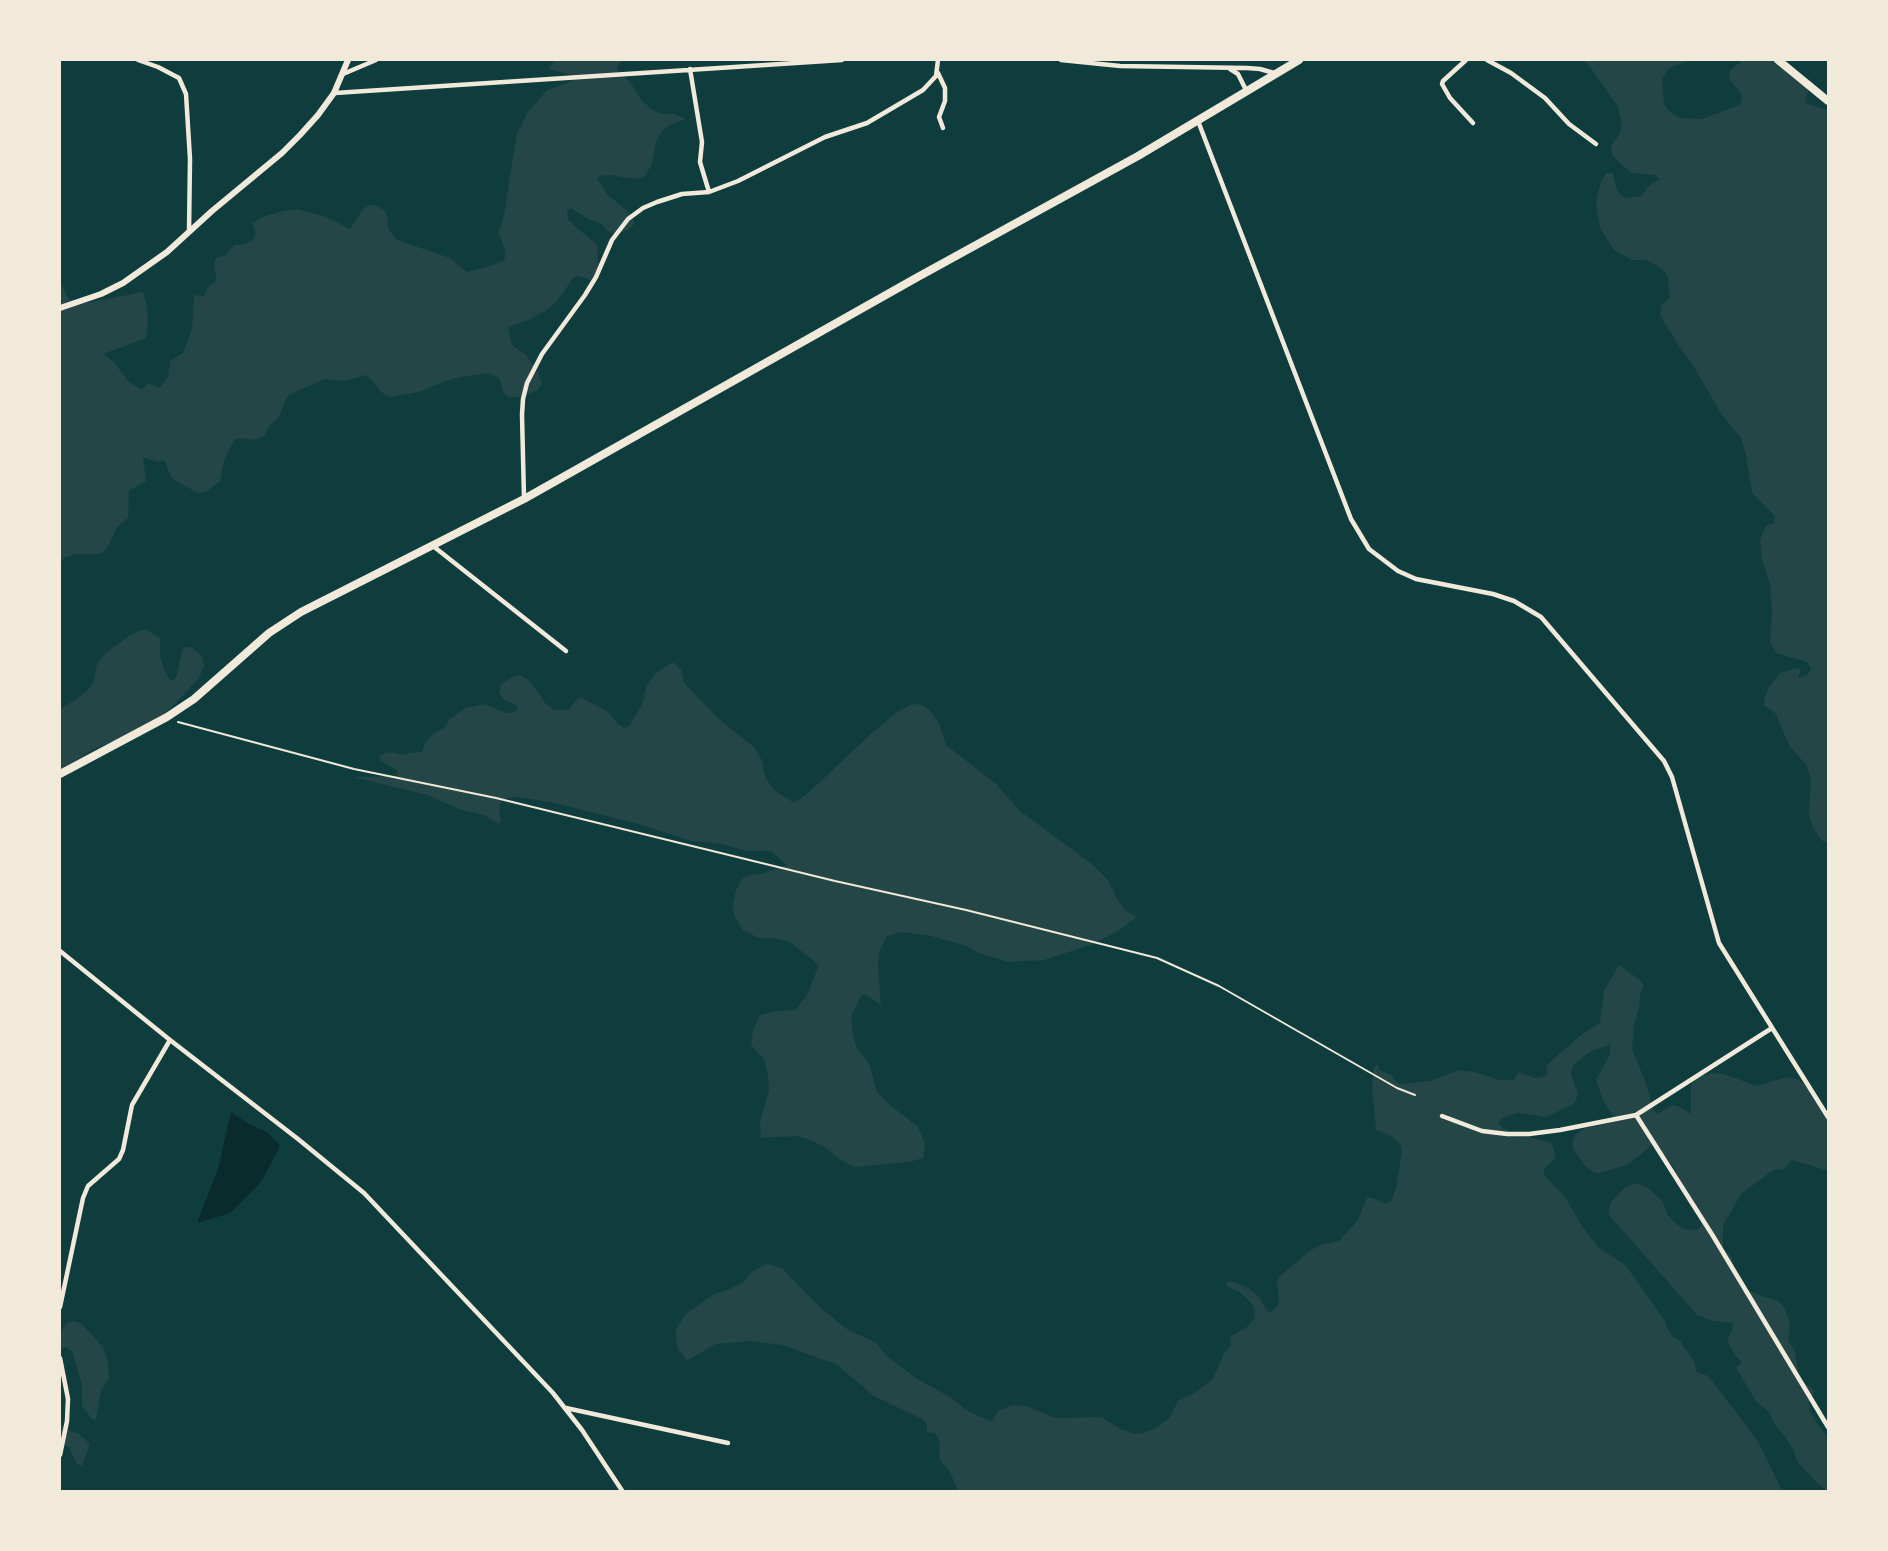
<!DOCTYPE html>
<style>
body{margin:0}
#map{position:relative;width:1888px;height:1551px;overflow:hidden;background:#0f3d3e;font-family:Montserrat,sans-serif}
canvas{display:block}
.frame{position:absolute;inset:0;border:61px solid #f1e9da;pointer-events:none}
</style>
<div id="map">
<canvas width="1888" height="1551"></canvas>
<div class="frame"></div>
</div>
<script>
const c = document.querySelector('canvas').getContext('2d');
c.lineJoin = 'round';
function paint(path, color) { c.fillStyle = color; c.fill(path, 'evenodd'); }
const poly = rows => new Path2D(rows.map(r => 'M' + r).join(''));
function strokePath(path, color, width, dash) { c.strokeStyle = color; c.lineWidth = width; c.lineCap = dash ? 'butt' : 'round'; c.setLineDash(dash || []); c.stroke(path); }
paint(poly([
 [555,60,623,60,617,67,618,72,630,82,642,101,653,110,660,114,675,114,685,119,668,126,661,132,656,142,652,164,645,176,635,179,610,175,600,176,597,178,607,194,632,215,634,224,629,229,619,233,610,233,601,223,590,220,571,208,567,210,568,220,597,245,598,267,591,280,578,276,574,277,557,301,547,310,529,320,508,327,512,345,526,355,539,374,542,383,538,390,520,397,509,397,504,393,499,378,489,373,460,377,442,382,423,391,390,397,381,392,372,380,366,375,344,381,324,379,289,395,285,401,279,417,271,424,263,437,254,440,239,438,234,440,224,460,220,481,206,492,198,493,176,481,171,477,164,460,157,462,147,458,143,458,146,481,129,491,128,518,117,527,106,550,99,554,75,554,64,558,60,562,60,281,69,300,86,303,143,292,147,307,148,323,146,338,103,354,113,361,128,381,140,389,143,389,148,383,159,388,168,377,170,361,183,353,192,329,194,297,196,295,204,296,208,287,217,281,214,266,216,258,226,255,234,245,243,245,252,241,256,233,252,223,265,216,283,211,297,209,324,216,350,229,363,209,370,205,375,205,386,211,389,230,397,240,450,258,467,272,494,265,504,260,506,252,498,232,503,221,517,133,528,112,547,90,570,82,576,76,552,70,549,68],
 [1582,60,1690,60,1668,69,1662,79,1664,104,1670,112,1680,118,1702,119,1739,105,1742,100,1741,93,1730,80,1729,72,1742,60,1767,60,1780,63,1809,89,1805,100,1807,104,1828,110,1828,844,1821,840,1813,827,1809,815,1811,780,1807,766,1789,745,1776,714,1764,705,1764,699,1769,687,1780,673,1798,668,1801,670,1798,676,1800,678,1807,675,1811,669,1807,662,1776,653,1770,643,1772,612,1770,584,1762,560,1760,540,1765,527,1769,524,1774,523,1775,516,1752,493,1746,455,1741,438,1722,415,1694,367,1679,346,1660,315,1662,304,1670,298,1668,276,1661,268,1647,260,1632,260,1614,250,1600,228,1596,202,1600,184,1606,173,1613,173,1617,191,1622,196,1629,198,1641,196,1650,185,1660,179,1656,175,1631,173,1612,155,1611,146,1620,133,1622,125,1618,107,1588,64],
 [145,629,160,638,160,656,165,672,171,681,176,678,182,651,185,647,191,647,199,653,203,658,204,666,199,678,174,705,136,738,115,741,92,750,75,761,60,775,60,709,74,701,90,688,94,681,97,664,106,653,130,635],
 [671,663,674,663,681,670,684,683,720,720,755,748,762,761,765,777,774,790,794,803,806,795,873,732,897,712,912,704,923,705,930,711,939,723,946,745,996,784,1020,811,1093,865,1108,880,1118,901,1125,910,1137,917,1118,931,1090,945,1044,960,1009,962,979,953,964,945,931,936,901,932,887,936,879,952,878,966,881,1005,864,994,861,996,851,1017,853,1035,857,1049,869,1063,877,1092,890,1105,918,1127,925,1144,923,1158,909,1162,854,1167,839,1159,826,1148,811,1140,796,1136,761,1138,760,1121,769,1091,768,1074,764,1059,751,1045,753,1031,760,1015,778,1011,795,1010,806,997,819,965,790,942,775,938,759,938,743,930,734,915,733,904,736,890,742,879,749,875,761,874,787,865,771,851,747,851,721,844,692,841,635,823,550,802,516,797,507,798,501,802,499,809,501,822,498,824,484,815,462,810,428,795,353,777,397,776,398,771,380,760,379,756,388,752,405,755,409,753,422,752,425,743,432,735,445,727,450,719,465,708,484,704,507,713,515,712,518,708,517,706,503,699,499,692,501,684,512,677,520,675,526,678,536,689,545,703,554,710,568,710,577,699,581,697,608,712,618,724,624,728,629,726,642,705,646,687,655,674],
 [1619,965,1640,980,1644,985,1640,995,1639,1007,1634,1024,1632,1049,1647,1086,1652,1107,1656,1114,1673,1105,1680,1107,1691,1114,1691,1085,1697,1078,1711,1073,1724,1074,1757,1086,1787,1077,1796,1079,1803,1083,1816,1098,1828,1120,1828,1169,1826,1170,1792,1160,1783,1170,1776,1169,1769,1173,1741,1194,1723,1226,1723,1248,1732,1257,1735,1277,1744,1289,1764,1297,1777,1300,1784,1307,1790,1324,1788,1340,1795,1352,1799,1376,1803,1382,1815,1391,1809,1402,1810,1411,1816,1422,1828,1438,1828,1491,1819,1485,1798,1463,1793,1450,1785,1436,1775,1425,1769,1412,1756,1401,1736,1368,1742,1362,1735,1355,1729,1345,1728,1338,1733,1327,1732,1323,1712,1321,1697,1315,1609,1215,1610,1203,1624,1188,1636,1183,1647,1187,1663,1202,1667,1214,1674,1222,1684,1229,1697,1230,1702,1224,1687,1201,1674,1167,1655,1144,1652,1144,1645,1151,1627,1165,1599,1173,1593,1172,1585,1166,1573,1149,1573,1139,1577,1133,1586,1128,1610,1123,1615,1118,1604,1103,1596,1080,1610,1054,1610,1044,1588,1053,1573,1065,1571,1075,1578,1093,1576,1100,1572,1105,1545,1117,1519,1113,1509,1115,1501,1119,1499,1124,1503,1128,1520,1135,1549,1142,1554,1148,1555,1157,1553,1161,1544,1169,1544,1175,1566,1198,1581,1225,1599,1248,1625,1265,1629,1270,1665,1321,1667,1328,1673,1337,1680,1341,1694,1361,1697,1372,1708,1376,1746,1425,1759,1443,1782,1491,958,1491,950,1472,940,1460,939,1438,935,1433,927,1432,927,1424,922,1419,874,1396,836,1364,782,1345,750,1341,715,1344,687,1361,677,1347,676,1329,686,1314,714,1294,728,1290,742,1283,753,1271,767,1264,782,1268,820,1307,845,1328,876,1343,888,1357,916,1378,953,1399,966,1410,992,1422,998,1411,1012,1405,1027,1406,1056,1418,1101,1417,1123,1430,1135,1434,1143,1433,1156,1428,1170,1417,1178,1401,1191,1395,1213,1379,1224,1353,1231,1346,1230,1337,1247,1327,1254,1319,1255,1311,1253,1305,1240,1292,1227,1286,1226,1283,1229,1281,1237,1283,1250,1289,1259,1297,1267,1311,1271,1312,1279,1304,1277,1281,1279,1277,1311,1250,1321,1245,1339,1241,1358,1220,1367,1198,1373,1198,1385,1204,1391,1201,1396,1189,1402,1152,1401,1145,1390,1135,1376,1130,1372,1084,1374,1067,1378,1064,1379,1070,1392,1075,1396,1082,1400,1084,1430,1081,1459,1070,1475,1072,1499,1080,1514,1080,1519,1072,1535,1078,1545,1076,1548,1073,1546,1067,1548,1064,1582,1034,1600,1023,1604,991],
 [75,1321,82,1324,102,1346,108,1361,109,1378,101,1390,96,1420,92,1419,82,1406,82,1385,72,1351,66,1347,60,1349,60,1354,60,1333,67,1323],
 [60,1424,65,1430,78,1433,90,1444,82,1466,76,1463,69,1447,64,1445,60,1447]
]), '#244646');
paint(poly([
 [231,1112,249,1124,268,1133,280,1146,261,1182,230,1213,197,1223,218,1169]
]), '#0a2a2b');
strokePath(poly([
 [178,722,354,769,496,798,835,881,966,910,1157,958,1219,986,1397,1088,1415,1095]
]), '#f1e9da', 2);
strokePath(poly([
 [138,60,158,67,179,78,186,94,190,159,189,232],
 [1061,60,1120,66,1247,68,1260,69,1274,73],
 [1466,60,1443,81,1442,84,1450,98,1473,123],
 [1487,60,1511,73,1545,98,1569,124,1596,144],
 [690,69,702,142,700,162,709,192],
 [1230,69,1238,74,1246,90],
 [938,73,945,88,945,101,939,117,943,128],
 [343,74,376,60],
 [335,93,842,60],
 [1198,121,1351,519,1369,549,1398,571,1416,579,1493,594,1514,601,1541,617,1664,761,1672,777,1719,943,1828,1117],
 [524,498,522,415,523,399,527,383,542,354,585,295,596,277,612,240,628,219,643,208,657,202,682,194,709,192,738,181,825,137,867,123,923,90,936,76,938,60],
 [433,546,566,651],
 [60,951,170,1040,298,1139,364,1193,553,1393,582,1430,623,1492],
 [1636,1115,1713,1236,1828,1427],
 [1442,1116,1482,1131,1507,1134,1529,1134,1560,1130,1636,1115,1772,1028],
 [60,1307,83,1198,88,1186,119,1159,123,1150,132,1105,170,1040],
 [60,1358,68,1399,67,1421,60,1455],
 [566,1408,728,1443]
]), '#f1e9da', 4.5);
strokePath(poly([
 [60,308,101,294,123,283,167,252,212,211,282,153,300,135,318,115,334,93,348,60]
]), '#f1e9da', 6);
strokePath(poly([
 [1778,60,1828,101],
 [60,774,167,717,194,699,269,633,301,612,524,499,916,278,1138,156,1299,60]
]), '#f1e9da', 8);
</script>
